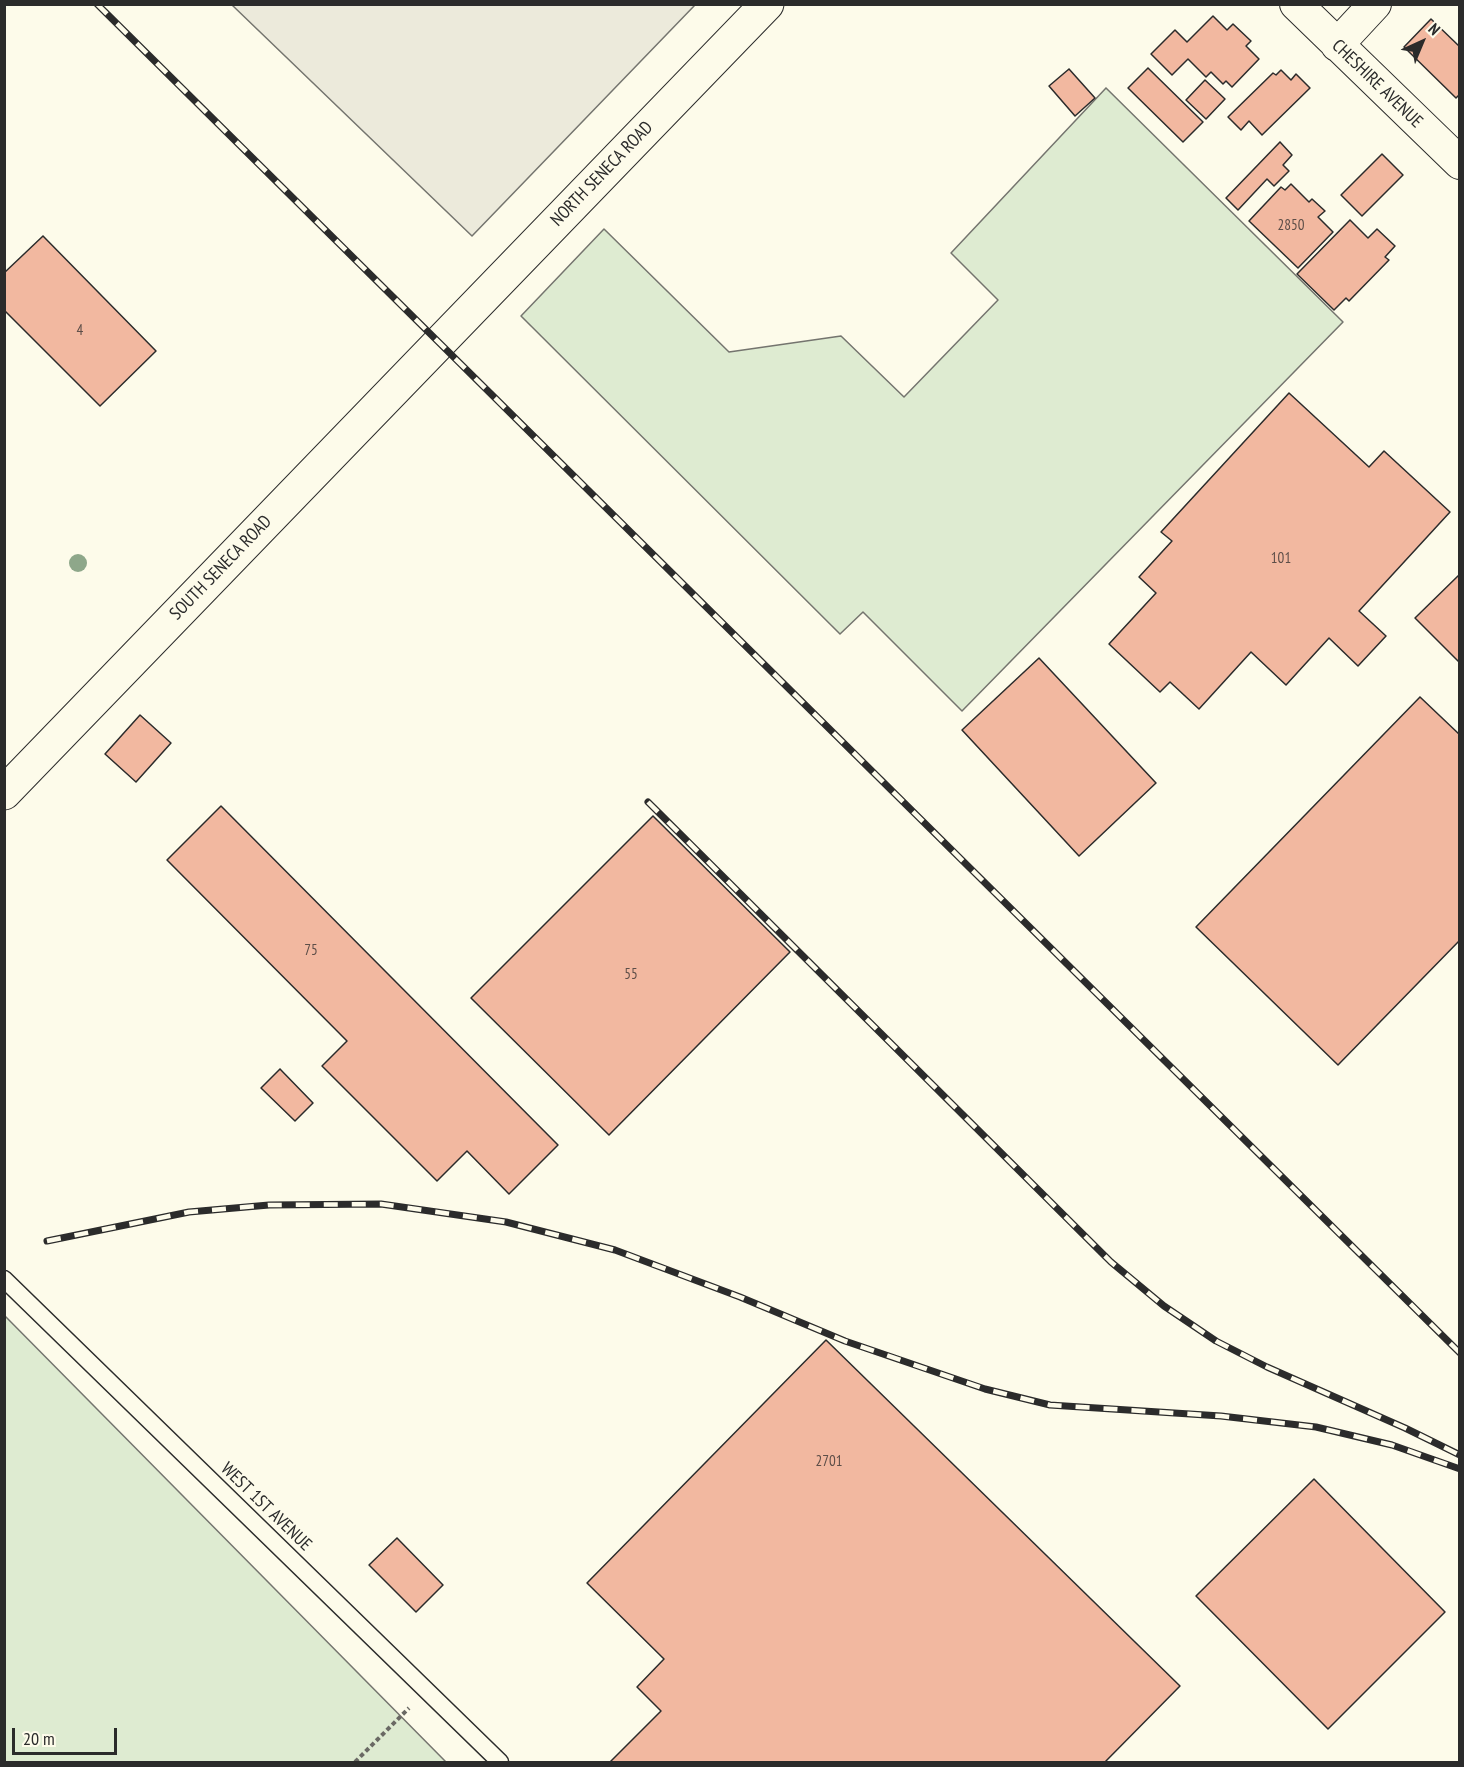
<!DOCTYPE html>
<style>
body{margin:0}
#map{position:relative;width:1464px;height:1767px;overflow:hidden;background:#fdfbea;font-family:"PT Sans Narrow",sans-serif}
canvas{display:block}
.frame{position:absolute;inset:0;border:6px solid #2b2b2b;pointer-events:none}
.north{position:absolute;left:1392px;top:12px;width:60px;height:60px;-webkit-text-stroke:4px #fdfbea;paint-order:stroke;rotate:44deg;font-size:16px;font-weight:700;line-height:24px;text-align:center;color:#2b2b2b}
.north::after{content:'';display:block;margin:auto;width:21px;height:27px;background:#2b2b2b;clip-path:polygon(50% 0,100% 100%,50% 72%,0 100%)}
.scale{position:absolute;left:12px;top:1728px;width:105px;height:27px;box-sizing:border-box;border:3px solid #2b2b2b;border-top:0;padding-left:8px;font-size:18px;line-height:21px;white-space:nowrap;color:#2b2b2b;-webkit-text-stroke:4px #fdfbea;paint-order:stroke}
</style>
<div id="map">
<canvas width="1464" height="1767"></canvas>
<div class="frame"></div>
<div class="north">N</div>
<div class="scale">20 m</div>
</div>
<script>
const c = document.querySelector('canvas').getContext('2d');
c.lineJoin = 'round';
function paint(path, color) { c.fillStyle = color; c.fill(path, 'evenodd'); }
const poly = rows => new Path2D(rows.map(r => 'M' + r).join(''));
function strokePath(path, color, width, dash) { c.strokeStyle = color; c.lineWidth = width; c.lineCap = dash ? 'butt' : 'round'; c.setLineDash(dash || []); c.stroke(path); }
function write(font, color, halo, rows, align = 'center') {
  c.font = font + ' "PT Sans Narrow",sans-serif'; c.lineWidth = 4.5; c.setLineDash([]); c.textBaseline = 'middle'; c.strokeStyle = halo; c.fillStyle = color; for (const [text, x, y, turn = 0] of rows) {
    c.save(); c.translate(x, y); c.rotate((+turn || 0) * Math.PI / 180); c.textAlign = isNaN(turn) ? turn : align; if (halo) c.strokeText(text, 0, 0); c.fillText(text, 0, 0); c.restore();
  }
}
const green = poly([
 [1106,88,1343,322,962,711,863,612,840,634,521,316,604,229,729,352,841,336,904,397,998,300,951,253,1106,88],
 [5,1316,446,1762,5,1762,5,1316]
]);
paint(green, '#deebd1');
strokePath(green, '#74746e', 1.5);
const parking = poly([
 [232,5,695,5,472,236,232,5]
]);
paint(parking, '#eceadb');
strokePath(parking, '#74746e', 1.5);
const building = poly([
 [1213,16,1227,30,1233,24,1251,41,1246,46,1259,59,1232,87,1226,81,1223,84,1211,72,1206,77,1188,59,1172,75,1151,54,1175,30,1187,42,1213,16],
 [1431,19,1460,47,1460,94,1456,98,1404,47,1431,19],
 [1148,68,1203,122,1183,142,1128,88,1148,68],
 [1069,69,1095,98,1075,116,1049,86,1069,69],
 [1281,70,1291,80,1296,74,1310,88,1262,135,1249,121,1241,130,1228,117,1273,73,1276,75,1281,70],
 [1205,80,1225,99,1206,119,1186,100,1205,80],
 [1280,142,1292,155,1283,165,1289,171,1274,186,1267,179,1238,210,1226,198,1280,142],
 [1382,154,1403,175,1362,216,1341,195,1382,154],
 [1291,184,1309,202,1312,199,1325,211,1318,217,1333,232,1298,268,1249,221,1281,187,1285,190,1291,184],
 [1350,220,1368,238,1377,229,1395,246,1385,257,1389,260,1349,301,1346,298,1334,310,1297,274,1350,220],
 [43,236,156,351,100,406,4,310,4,273,43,236],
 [1289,393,1369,467,1384,451,1450,512,1359,611,1386,636,1358,666,1329,638,1286,685,1251,652,1199,709,1170,682,1160,692,1109,644,1156,593,1139,577,1172,541,1161,532,1289,393],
 [1460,574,1460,663,1415,618,1460,574],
 [1039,658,1156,783,1079,856,962,730,1039,658],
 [1420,697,1460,735,1460,940,1338,1065,1196,927,1420,697],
 [140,715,171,743,136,782,105,754,140,715],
 [221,806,558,1145,509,1194,467,1151,437,1181,322,1066,347,1041,167,860,221,806],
 [653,816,790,952,609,1135,471,998,653,816],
 [280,1069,313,1103,295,1121,261,1088,280,1069],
 [826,1340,1180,1686,1105,1762,610,1762,661,1711,637,1687,664,1659,587,1583,826,1340],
 [1314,1479,1445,1612,1328,1729,1196,1596,1314,1479],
 [397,1538,443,1585,416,1612,369,1565,397,1538]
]);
paint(building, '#f2b8a0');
strokePath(building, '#2b2b2b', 1.5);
const service = poly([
 [4,1279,500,1762]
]);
const minor = poly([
 [1296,4,1460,163],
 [1337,45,1375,4]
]);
const secondary = poly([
 [4,793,767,4]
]);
strokePath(service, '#2b2b2b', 19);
strokePath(minor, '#2b2b2b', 34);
strokePath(secondary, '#2b2b2b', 35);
strokePath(poly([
 [355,1762,409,1708]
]), '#6a6964', 4, [4.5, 3]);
strokePath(service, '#fdfbea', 16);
strokePath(minor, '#fdfbea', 32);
strokePath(secondary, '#fdfbea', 33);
const rail = poly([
 [97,4,1460,1353],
 [648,802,1111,1262,1164,1306,1216,1341,1267,1367,1405,1428,1460,1455],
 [47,1241,189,1212,269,1205,381,1204,506,1222,615,1250,740,1297,845,1341,985,1389,1050,1405,1221,1416,1316,1427,1392,1445,1460,1469]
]);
strokePath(rail, '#2b2b2b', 7);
strokePath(rail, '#fdfbea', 4.5, [14]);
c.fillStyle = '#8ea78a';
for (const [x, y] of [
 [78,563]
]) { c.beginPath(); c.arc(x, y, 9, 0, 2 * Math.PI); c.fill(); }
write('15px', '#5d4e48', null, [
 ["2850",1291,226],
 ["4",80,331],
 ["101",1281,559],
 ["75",311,951],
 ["55",631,975],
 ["2701",829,1462]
]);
write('18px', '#2b2b2b', '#fdfbea', [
 ["CHESHIRE AVENUE",1377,84,44],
 ["NORTH SENECA ROAD",602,174,-46],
 ["SOUTH SENECA ROAD",221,568,-46],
 ["WEST 1ST AVENUE",266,1507,44]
]);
</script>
